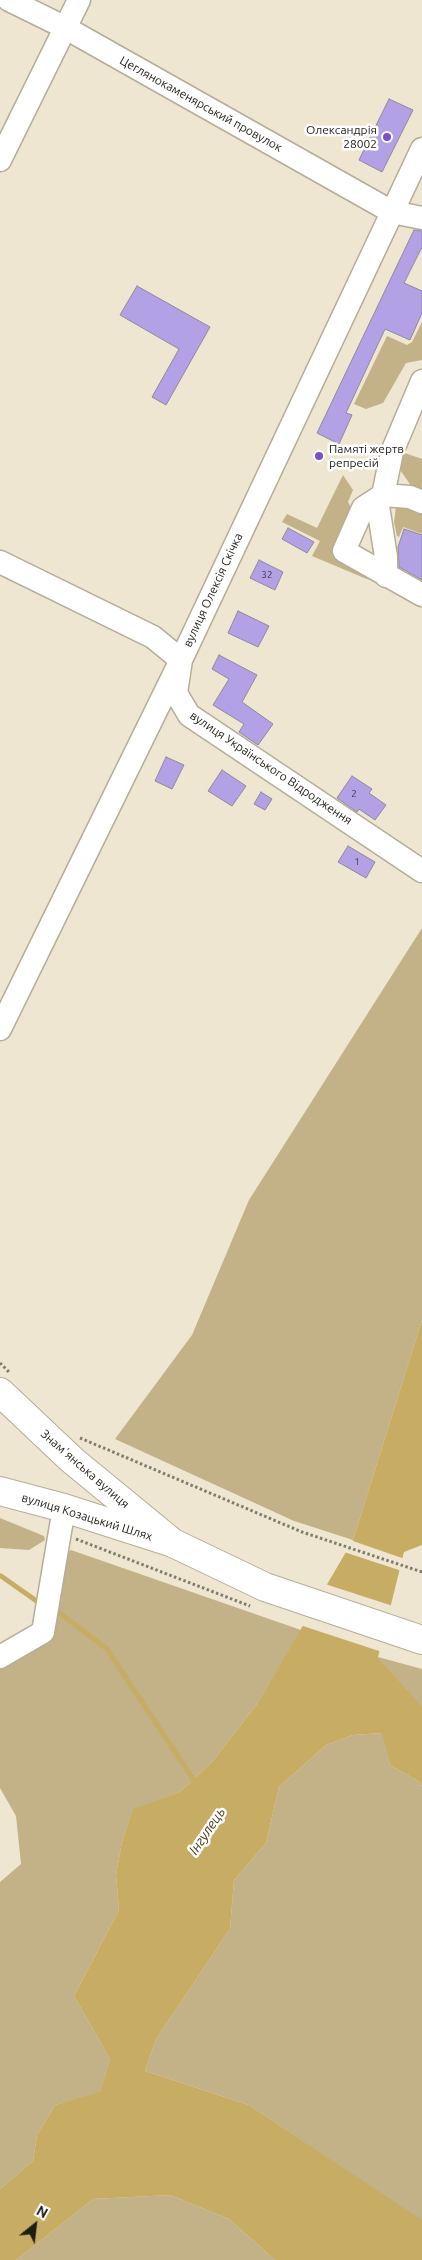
<!DOCTYPE html>
<meta charset="utf-8">
<style>
body{margin:0}
#map{position:relative;width:422px;height:2260px;overflow:hidden;background:#efe6d1;font-family:Ubuntu,sans-serif}
canvas{display:block}
.north{position:absolute;left:10px;top:2200px;width:50px;height:50px;-webkit-text-stroke:4px #fff;paint-order:stroke;rotate:29deg;font-size:14px;font-weight:700;line-height:20px;text-align:center;color:#1f1c14}
.north::after{content:'';display:block;margin:auto;width:18px;height:22px;background:#1f1c14;clip-path:polygon(50% 0,100% 100%,50% 72%,0 100%)}
</style>
<div id="map">
<canvas width="422" height="2260"></canvas>
<div class="north">N</div>
</div>
<script>
const c = document.querySelector('canvas').getContext('2d');
c.lineJoin = 'round';
function paint(path, color) { c.fillStyle = color; c.fill(path, 'evenodd'); }
const poly = rows => new Path2D(rows.map(r => 'M' + r).join(''));
function strokePath(path, color, width, dash) { c.strokeStyle = color; c.lineWidth = width; c.lineCap = dash ? 'butt' : 'round'; c.setLineDash(dash || []); c.stroke(path); }
function write(font, color, halo, rows, align = 'center') {
  c.font = font + ' Ubuntu,sans-serif'; c.lineWidth = 5; c.setLineDash([]); c.textBaseline = 'middle'; c.strokeStyle = halo; c.fillStyle = color; for (const [text, x, y, turn = 0] of rows) {
    c.save(); c.translate(x, y); c.rotate((+turn || 0) * Math.PI / 180); c.textAlign = isNaN(turn) ? turn : align; if (halo) c.strokeText(text, 0, 0); c.fillText(text, 0, 0); c.restore();
  }
}
paint(poly([
 [422,322,422,360,406,363,383,403,366,409,354,404,387,336,407,345,412,342],
 [402,452,422,459,422,493,414,490,396,464],
 [343,475,353,490,348,502,356,517,337,556,369,580,312,556,320,541,282,522,287,514,317,528],
 [407,505,422,511,422,534,403,527,399,537,397,536,394,522,396,507],
 [422,928,422,1320,353,1540,294,1521,115,1439,192,1335,249,1200],
 [0,1518,44,1536,45,1540,29,1550,0,1548],
 [71,1550,301,1630,257,1704,213,1761,180,1792,133,1810,122,1842,116,1875,119,1910,74,1996,110,2059,100,2093,55,2105,37,2135,33,2161,0,2189,0,1882,21,1864,16,1816,0,1788,0,1667,51,1637,62,1557],
 [378,1657,422,1669,422,1707,421,1707],
 [383,1733,390,1765,418,1781,422,1786,422,2221,249,2105,145,2071,156,2039,230,1929,234,1880,266,1843,279,1787,326,1745,353,1735],
 [170,2195,229,2219,275,2260,16,2260,93,2199]
]), '#c3b288');
paint(poly([
 [422,1320,422,1545,404,1552,378,1657,422,1707,422,1786,418,1781,390,1765,382,1733,353,1735,326,1745,279,1787,266,1843,234,1880,230,1929,156,2039,145,2071,249,2105,422,2220,422,2260,275,2260,229,2219,170,2195,93,2199,16,2260,0,2260,0,2189,33,2161,37,2135,55,2105,100,2092,110,2059,74,1996,119,1910,116,1875,122,1842,133,1809,180,1792,213,1761,257,1704,353,1540]
]), '#c7ac63');
paint(poly([
 [350,1540,405,1559,402,1571,344,1552],
 [325,1584,393,1606,382,1652,300,1625]
]), '#efe6d1');
strokePath(poly([
 [1,1576,38,1602],
 [54,1609,107,1649,197,1785]
]), '#c7ac63', 5);
const building = poly([
 [389,99,413,110,382,172,359,160,389,99],
 [414,230,422,231,422,247,404,283,422,291,422,313,410,340,385,329,346,413,352,415,339,444,317,433,414,230],
 [137,286,210,327,166,405,152,397,179,349,120,315,137,286],
 [288,528,314,542,307,553,282,539,288,528],
 [404,529,422,535,422,580,399,567,398,547,404,529],
 [259,560,283,572,275,590,250,578,259,560],
 [238,611,269,626,258,647,228,633,238,611],
 [219,655,257,675,242,702,273,724,258,745,239,732,244,724,213,705,229,679,212,669,219,655],
 [166,757,184,765,172,789,155,781,166,757],
 [222,770,246,786,232,806,208,791,222,770],
 [352,776,372,789,369,793,386,805,375,820,359,809,357,812,337,798,352,776],
 [261,792,272,799,265,810,254,804,261,792],
 [348,846,375,862,366,878,338,862,348,846]
]);
paint(building, '#b2a1e4');
strokePath(building, '#8d899c', 1);
const minor = poly([
 [9,0,64,27,392,212,422,218],
 [0,160,79,0],
 [422,381,392,452,383,495,363,508,344,551,422,595],
 [383,495,410,497,422,502],
 [377,500,386,557,386,576],
 [0,562,153,637,181,660,176,693,189,715,422,871],
 [0,1029,181,660,422,149],
 [0,1657,43,1632,64,1508]
]);
const major = poly([
 [0,1491,64,1508,173,1543]
]);
const highway = poly([
 [0,1392,72,1460,173,1543,265,1587,422,1640]
]);
strokePath(minor, '#b5ad98', 25);
strokePath(major, '#b5ad98', 30);
strokePath(highway, '#b5ad98', 30);
strokePath(poly([
 [0,1363,10,1373],
 [80,1438,302,1532,422,1572],
 [76,1539,250,1606]
]), '#817b6d', 3, [2.5, 2.5]);
strokePath(minor, '#fff', 22);
strokePath(major, '#fff', 28);
strokePath(highway, '#fff', 28);
for (const [x, y, r, color] of [
 [387,137,5,"#7950c9"],
 [319,456,5,"#7950c9"]
]) { const dot = new Path2D(); dot.arc(x, y, r, 0, 2 * Math.PI); c.fillStyle = color; c.fill(dot); strokePath(dot, '#fff', 2); }
write('10px', '#443d48', null, [
 ["32",267,575],
 ["2",354,794],
 ["1",357,862]
]);
write('12px', '#1f1c14', '#fff', [
 ["Цеглянокаменярський провулок",201,104,29],
 ["вулиця Олексія Скічка",213,590,-65],
 ["вулиця Українського Відродження",271,768,34],
 ["Знамʼянська вулиця",85,1469,41],
 ["вулиця Козацький Шлях",87,1517,17]
]);
write('12px', '#1f1c14', '#fff', [
 ["Олександрія",377,130],
 ["28002",377,144],
 ["Памяті жертв",329,449,"left"],
 ["репресій",329,463,"left"]
], 'right');
write('italic 14px', '#473b1b', '#fff', [
 ["Інгулець",207,1831,-56]
]);
</script>
